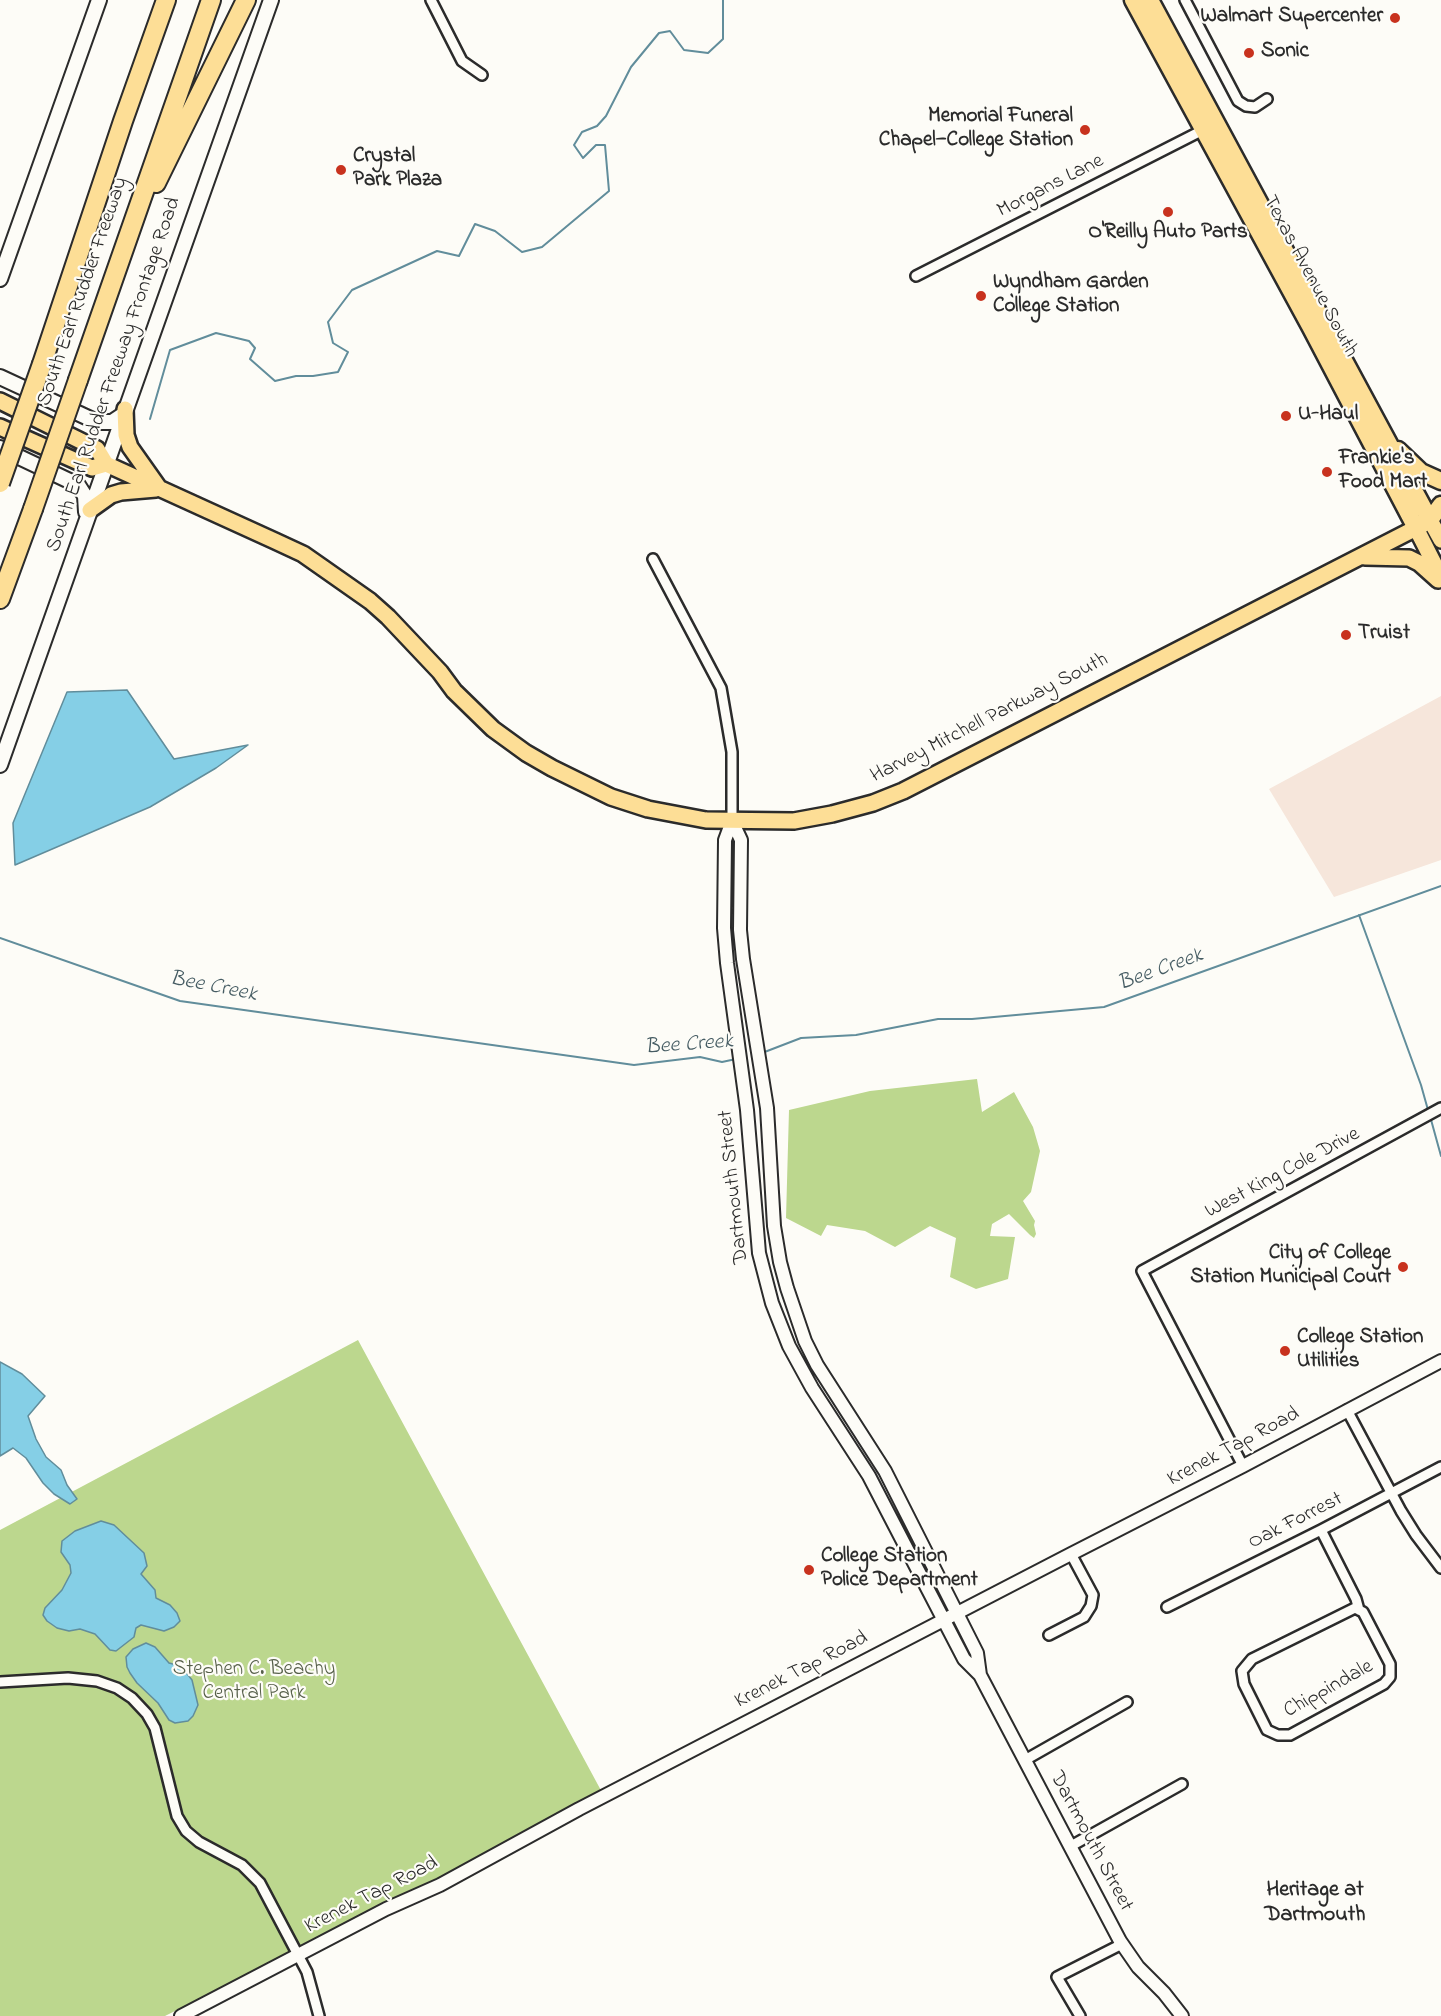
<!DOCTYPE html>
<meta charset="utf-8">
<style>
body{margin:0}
canvas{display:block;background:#fdfcf7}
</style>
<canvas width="1441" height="2016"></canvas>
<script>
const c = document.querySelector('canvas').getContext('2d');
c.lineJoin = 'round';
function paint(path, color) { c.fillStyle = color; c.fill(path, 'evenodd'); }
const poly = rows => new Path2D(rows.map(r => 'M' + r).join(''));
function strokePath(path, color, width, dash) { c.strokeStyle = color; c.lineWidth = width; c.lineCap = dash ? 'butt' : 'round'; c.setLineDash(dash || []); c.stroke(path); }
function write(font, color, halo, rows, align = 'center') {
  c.font = font + ' "Indie Flower",sans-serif'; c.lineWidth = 4.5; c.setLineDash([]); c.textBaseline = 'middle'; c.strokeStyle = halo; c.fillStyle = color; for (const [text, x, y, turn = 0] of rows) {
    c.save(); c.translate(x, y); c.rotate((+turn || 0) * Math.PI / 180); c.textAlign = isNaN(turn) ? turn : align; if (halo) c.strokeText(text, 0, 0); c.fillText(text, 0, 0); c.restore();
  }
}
paint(poly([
 [1441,696,1441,860,1334,897,1269,789]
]), '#f6e6db');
paint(poly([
 [977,1079,982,1112,1014,1092,1033,1127,1040,1151,1031,1192,1023,1201,1035,1221,1034,1225,1036,1234,1034,1238,1030,1235,1009,1214,992,1224,990,1236,1015,1237,1008,1279,976,1289,950,1277,956,1238,930,1226,895,1247,865,1231,827,1225,821,1236,786,1218,789,1110,870,1091],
 [358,1340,604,1796,165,2016,0,2016,0,1530]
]), '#bcd78e');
const water = poly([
 [127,690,174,759,248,745,216,768,150,807,15,865,13,823,67,692,127,690],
 [0,1362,22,1374,45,1396,28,1416,36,1439,46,1457,61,1470,67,1485,77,1499,70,1504,54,1494,43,1483,26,1458,13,1448,0,1456,0,1362],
 [101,1521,114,1525,144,1553,147,1566,141,1574,155,1590,156,1598,170,1605,177,1613,180,1621,174,1627,164,1631,141,1625,136,1628,134,1637,116,1651,110,1650,95,1634,80,1629,69,1631,57,1628,47,1621,43,1615,45,1608,62,1590,71,1573,70,1565,61,1552,62,1541,75,1531,101,1521],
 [146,1643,155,1647,169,1663,181,1666,192,1680,198,1705,193,1716,188,1721,175,1723,169,1720,158,1703,137,1683,130,1673,127,1667,126,1657,133,1649,146,1643]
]);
paint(water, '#85cfe6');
strokePath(water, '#618d9b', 1.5);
strokePath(poly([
 [150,419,170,350,216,333,249,341,255,348,250,359,275,381,296,376,313,376,338,372,348,352,333,343,328,322,352,290,437,251,459,256,475,224,495,231,522,252,542,247,609,191,605,145,596,145,583,158,574,145,582,132,597,126,606,116,631,67,659,33,670,31,684,50,708,53,723,39,723,0],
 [1359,915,1421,1085,1428,1110],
 [0,938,180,1001,634,1065,700,1057,722,1062,736,1059],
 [762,1053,801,1038,856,1035,938,1019,972,1019,1104,1007,1441,886],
 [1430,1116,1441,1156]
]), '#618d9b', 2);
const minor = poly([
 [431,0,462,61,482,75],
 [1185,0,1238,101,1246,106,1255,107,1267,99],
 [916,276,1203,130],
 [653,559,721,688,732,752,732,821],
 [1347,1410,1401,1511,1416,1535,1441,1568],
 [1243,1466,1142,1271,1441,1108],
 [1321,1530,1356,1599,1359,1610],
 [1167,1607,1321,1530,1441,1467],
 [1355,1608,1363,1612,1390,1664,1390,1677,1384,1684,1290,1735,1278,1735,1267,1730,1244,1684,1242,1671,1252,1659,1355,1608],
 [1049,1635,1084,1617,1091,1606,1093,1595,1071,1554],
 [0,1682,68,1678,97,1681,117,1688,132,1698,147,1714,155,1728,177,1816,186,1831,199,1842,242,1865,260,1883,307,1972,319,2016],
 [1025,1760,1127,1702],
 [1071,1846,1182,1784],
 [1080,2016,1057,1977,1122,1944]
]);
const tertiary = poly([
 [732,821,725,840,724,928,727,963,747,1110,759,1253,772,1303,789,1346,812,1388,869,1476,964,1659,980,1675,1120,1941,1138,1967,1164,1993,1182,2016],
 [732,821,741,840,740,930,743,959,767,1108,774,1226,780,1262,787,1288,805,1341,817,1365,885,1471,977,1653,980,1675],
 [181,2016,386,1909,440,1885,579,1809,1071,1554,1243,1466,1441,1361]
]);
const secondary = poly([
 [0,279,99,0],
 [0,377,97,422,112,422,124,414],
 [0,448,78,485,85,496,86,512],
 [0,765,271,0]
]);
const primary = poly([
 [0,401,97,449,106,464,275,541,303,554,323,568,370,601,388,617,440,672,454,691,493,729,526,753,552,768,611,797,648,809,706,820,794,821,832,814,873,803,903,791,1416,528,1441,577],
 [125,409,126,435,130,447,159,488],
 [0,427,92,468,106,464],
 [90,510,111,495,121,492,156,489],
 [1430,520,1441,540],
 [1365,557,1409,558,1419,563,1438,580]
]);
const trunk = poly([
 [1133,0,1311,328,1416,528,1430,520,1441,505],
 [1150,0,1430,520],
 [1398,450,1421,472,1441,481]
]);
const motorway = poly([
 [156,183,246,0],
 [42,364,123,121,166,0],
 [78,380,211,0],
 [0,599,33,509]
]);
strokePath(minor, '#2b2b2b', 14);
strokePath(tertiary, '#2b2b2b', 16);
strokePath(secondary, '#2b2b2b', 18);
strokePath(primary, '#2b2b2b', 20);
strokePath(trunk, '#2b2b2b', 21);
strokePath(motorway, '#2b2b2b', 22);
strokePath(minor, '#fdfcf7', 9);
strokePath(tertiary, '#fdfcf7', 12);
strokePath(secondary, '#fdfcf7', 14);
strokePath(primary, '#fdde96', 15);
strokePath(trunk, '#fdde96', 16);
strokePath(motorway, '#fdde96', 18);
const motorwayBridge = poly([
 [0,483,42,364],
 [33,509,78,380]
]);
strokePath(motorwayBridge, '#2b2b2b', 22, []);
strokePath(motorwayBridge, '#fdde96', 18);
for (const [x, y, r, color] of [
 [1395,18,6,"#c8321e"],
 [1249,53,6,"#c8321e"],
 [1085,130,6,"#c8321e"],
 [341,170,6,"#c8321e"],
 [1168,212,6,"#c8321e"],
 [981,296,6,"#c8321e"],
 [1286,416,6,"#c8321e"],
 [1327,472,6,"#c8321e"],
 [1346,635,6,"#c8321e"],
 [1403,1267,6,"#c8321e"],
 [1285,1351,6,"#c8321e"],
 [809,1570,6,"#c8321e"]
]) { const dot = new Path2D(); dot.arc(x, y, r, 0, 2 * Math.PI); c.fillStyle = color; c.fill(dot); strokePath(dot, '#fdfcf7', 2); }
write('bold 21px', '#2b2b2b', '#fdfcf7', [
 ["Walmart Supercenter",1383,18,"right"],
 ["Sonic",1261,53],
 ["Memorial Funeral",1073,118,"right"],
 ["Chapel—College Station",1073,142,"right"],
 ["Crystal",353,158],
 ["Park Plaza",353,182],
 ["O'Reilly Auto Parts",1168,234,"center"],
 ["Wyndham Garden",993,284],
 ["College Station",993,308],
 ["U-Haul",1298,416],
 ["Frankie's",1339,460],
 ["Food Mart",1339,484],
 ["Truist",1358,635],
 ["City of College",1391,1255,"right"],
 ["Station Municipal Court",1391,1279,"right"],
 ["College Station",1297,1339],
 ["Utilities",1297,1363],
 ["College Station",821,1558],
 ["Police Department",821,1582]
], 'left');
write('21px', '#2b2b2b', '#fdfcf7', [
 ["Morgans Lane",1051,187,-27],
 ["Texas Avenue South",1309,277,62],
 ["South Earl Rudder Freeway",84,292,-71],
 ["South Earl Rudder Freeway Frontage Road",115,375,-71],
 ["Harvey Mitchell Parkway South",990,719,-27],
 ["West King Cole Drive",1283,1174,-28],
 ["Dartmouth Street",735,1187,-96],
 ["Krenek Tap Road",1234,1448,-28],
 ["Oak Forrest",1296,1522,-27],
 ["Krenek Tap Road",802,1671,-27],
 ["Chippindale",1329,1690,-29],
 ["Dartmouth Street",1090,1842,62],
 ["Krenek Tap Road",372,1896,-27]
]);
write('21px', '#565f49', '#fdfcf7', [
 ["Stephen C. Beachy",254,1671],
 ["Central Park",254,1695]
]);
write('italic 22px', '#465c63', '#fdfcf7', [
 ["Bee Creek",1161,971,-20],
 ["Bee Creek",213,988,11],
 ["Bee Creek",689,1046,-4]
]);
write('bold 22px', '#2b2b2b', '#fdfcf7', [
 ["Heritage at",1315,1891],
 ["Dartmouth",1315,1916]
]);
</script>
